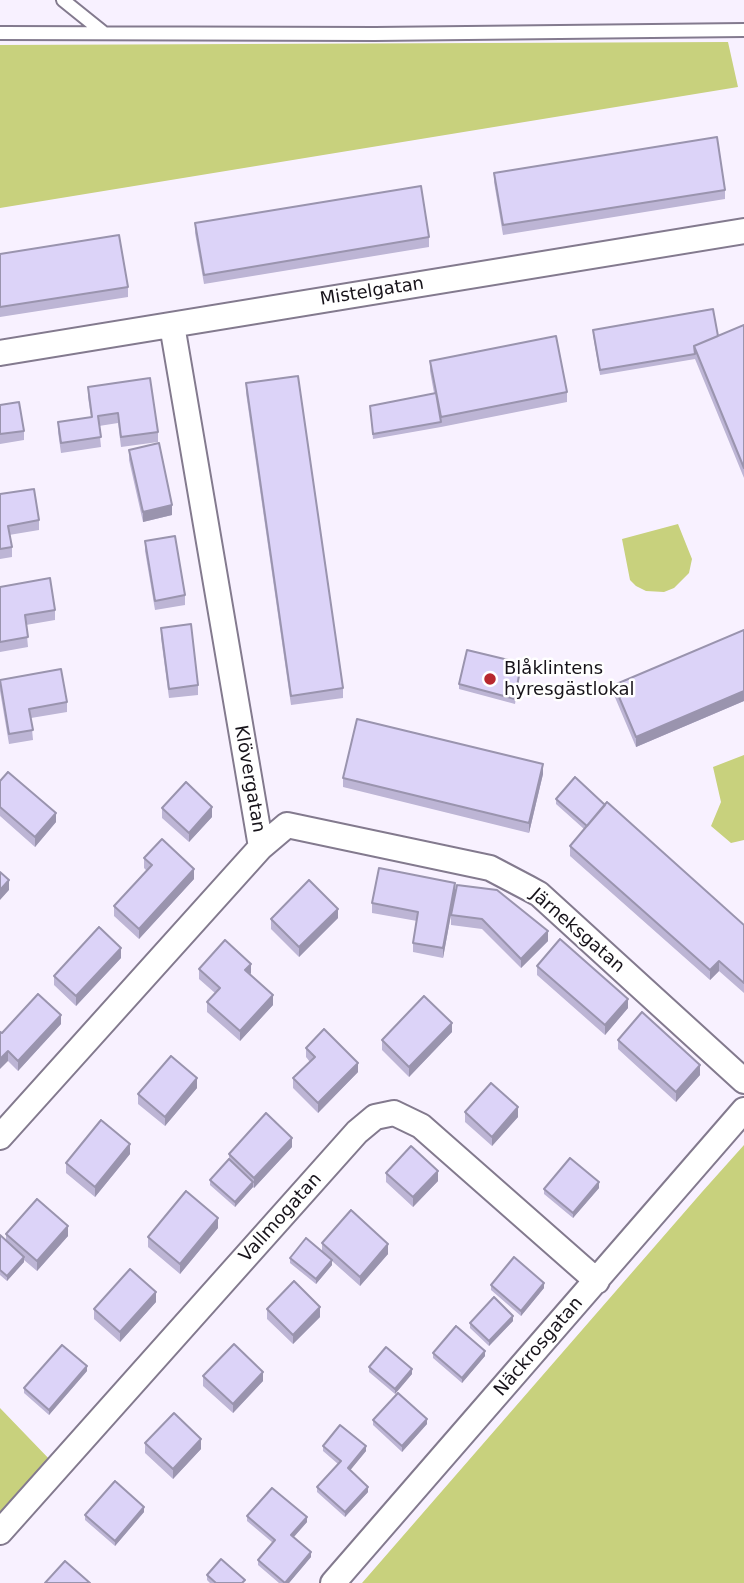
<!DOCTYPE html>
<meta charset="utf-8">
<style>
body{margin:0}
canvas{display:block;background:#f8f1ff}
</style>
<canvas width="744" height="1583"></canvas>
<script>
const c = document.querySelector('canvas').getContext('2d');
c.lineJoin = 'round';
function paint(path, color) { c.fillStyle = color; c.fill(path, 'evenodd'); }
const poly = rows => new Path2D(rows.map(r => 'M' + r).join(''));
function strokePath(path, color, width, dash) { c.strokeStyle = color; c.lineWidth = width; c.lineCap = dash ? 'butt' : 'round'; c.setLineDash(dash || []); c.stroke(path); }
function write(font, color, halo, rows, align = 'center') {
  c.font = font + ' "DejaVu Sans",sans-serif'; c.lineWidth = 5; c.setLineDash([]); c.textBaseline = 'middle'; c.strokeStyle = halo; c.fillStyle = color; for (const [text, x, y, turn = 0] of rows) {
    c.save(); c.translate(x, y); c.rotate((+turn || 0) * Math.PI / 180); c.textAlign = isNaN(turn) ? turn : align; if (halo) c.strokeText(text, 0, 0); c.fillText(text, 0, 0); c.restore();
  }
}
paint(poly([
 [728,42,738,87,0,208,0,45],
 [678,524,692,559,689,573,674,588,664,592,646,591,636,586,630,580,622,539],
 [744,755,744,840,731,843,711,826,721,802,713,767],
 [744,1145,744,1583,362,1583,702,1192],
 [0,1408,53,1463,0,1522]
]), '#c8d17d');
const service = poly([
 [63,0,104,33],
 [0,33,375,34,744,30]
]);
const minor = poly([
 [172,325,261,847],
 [0,353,744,231],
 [0,1137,261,847,287,825,490,868,528,888,539,894,744,1081],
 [0,1532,357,1132,375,1117,394,1113,421,1126,597,1281],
 [333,1583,744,1110]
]);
strokePath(service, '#837a8e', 16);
strokePath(minor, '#837a8e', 28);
strokePath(service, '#fff', 12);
strokePath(minor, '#fff', 24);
paint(poly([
 [494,173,725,190,725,199,503,235,494,182],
 [195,223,429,237,429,247,204,284,195,233],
 [0,254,128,287,128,297,0,317],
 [744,325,744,478,695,359,600,375,593,335,593,330,718,336],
 [430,361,567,392,567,402,441,427,373,439,370,406,434,393,430,371],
 [246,383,343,688,343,698,291,705,246,393],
 [88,387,158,432,158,442,121,447,118,423,99,426,101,447,61,453,58,432,58,422,91,417,88,397],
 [0,405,24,431,24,440,0,444],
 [129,450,172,515,143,522,129,460],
 [0,494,39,520,39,530,9,535,12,547,12,557,0,559],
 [145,541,185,595,185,605,155,610,145,551],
 [0,587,55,610,55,620,26,625,28,647,0,652],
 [161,628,198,685,198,695,169,698,161,638],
 [744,630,744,701,636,747,614,695,614,685],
 [521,668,515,704,459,689,459,684],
 [0,680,67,702,67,712,31,718,33,740,9,744,0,691],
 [543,774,529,833,343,787,343,778],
 [0,781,56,822,35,847,0,816],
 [556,799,744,925,744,993,719,971,710,980,570,856,570,846,584,829,556,804],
 [162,808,212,817,189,842,162,818],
 [144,858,194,879,139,939,114,916,114,906,147,871,144,868],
 [457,885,548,941,521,968,482,929,451,925,451,915],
 [455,893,443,958,413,952,413,943,417,921,372,913,372,903],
 [338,918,299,957,271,929,271,919],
 [121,958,76,1006,54,985,54,976],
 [537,966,628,1008,605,1035,537,975],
 [199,969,251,973,250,974,273,1005,240,1041,207,1012,207,1002,215,993,199,979],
 [61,1024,18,1071,8,1061,2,1033],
 [452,1032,409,1077,382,1050,382,1040],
 [618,1040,700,1075,676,1102,618,1049],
 [306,1048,358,1072,318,1113,293,1088,293,1078,310,1062,306,1057],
 [197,1088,165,1126,138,1104,138,1094],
 [465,1112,518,1117,492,1146,465,1122],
 [292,1147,254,1188,253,1187,235,1207,210,1185,210,1180,229,1159,229,1154],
 [130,1154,95,1197,66,1173,66,1163],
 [386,1173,438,1181,413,1207,386,1182],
 [599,1188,573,1218,544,1194,544,1189],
 [218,1228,180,1274,148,1247,148,1237],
 [6,1234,68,1236,37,1271,24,1260,24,1262,7,1281,0,1275,0,1235,6,1241],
 [322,1243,388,1254,360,1286,332,1261,332,1265,316,1284,290,1263,290,1258,322,1251],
 [491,1285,544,1288,521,1316,491,1290],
 [156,1302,120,1342,94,1319,94,1309],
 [267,1309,320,1317,293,1344,267,1319],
 [513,1321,489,1346,470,1328,470,1323],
 [433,1353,485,1356,462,1383,433,1358],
 [369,1367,412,1374,395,1394,369,1372],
 [87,1371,49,1415,24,1393,24,1388],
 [203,1376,263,1381,233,1413,203,1386],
 [373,1420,427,1424,402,1452,373,1425],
 [145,1443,201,1449,173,1479,145,1453],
 [323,1446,366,1451,350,1470,368,1492,345,1517,317,1492,317,1487,338,1464,323,1451],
 [144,1512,115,1546,85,1520,85,1515],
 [247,1516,307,1522,294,1537,311,1557,289,1583,279,1583,258,1565,258,1560,273,1543,247,1521],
 [207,1575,245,1583,210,1583,207,1580]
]), '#bdb5d5');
paint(poly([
 [172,505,172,515,143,522,143,512],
 [744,691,744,701,636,747,636,737],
 [543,764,543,774,529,833,529,823],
 [212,807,212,817,189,842,189,833],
 [56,813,56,822,35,847,35,837],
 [194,869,194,879,139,939,139,929],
 [9,880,9,890,0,900,0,890],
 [455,883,455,893,443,958,443,948],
 [338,909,338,918,299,957,299,947],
 [548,931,548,941,521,968,521,959],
 [121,948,121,958,76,1006,76,996],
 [719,961,719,971,710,980,710,970],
 [251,964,251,973,245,980,245,970],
 [273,995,273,1005,240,1041,240,1031],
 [628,999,628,1008,605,1035,605,1025],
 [61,1015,61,1024,18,1071,18,1061],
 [452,1023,452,1032,409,1077,409,1067],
 [8,1051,8,1061,0,1069,0,1059],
 [358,1063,358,1072,318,1113,318,1103],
 [700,1065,700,1075,676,1102,676,1092],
 [197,1078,197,1088,165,1126,165,1117],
 [518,1107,518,1117,492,1146,492,1137],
 [292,1138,292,1147,254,1188,254,1178],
 [130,1144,130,1154,95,1197,95,1187],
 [438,1171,438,1181,413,1207,413,1197],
 [253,1182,253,1187,235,1207,235,1202],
 [599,1182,599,1188,573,1218,573,1213],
 [218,1218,218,1228,180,1274,180,1264],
 [68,1226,68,1236,37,1271,37,1261],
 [388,1244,388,1254,360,1286,360,1277],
 [24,1257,24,1262,7,1281,7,1276],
 [332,1260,332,1265,316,1284,316,1279],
 [544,1283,544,1288,521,1316,521,1311],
 [156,1292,156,1302,120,1342,120,1332],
 [320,1307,320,1317,293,1344,293,1335],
 [513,1316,513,1321,489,1346,489,1341],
 [485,1351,485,1356,462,1383,462,1378],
 [87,1366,87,1371,49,1415,49,1410],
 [412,1369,412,1374,395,1394,395,1389],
 [263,1372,263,1381,233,1413,233,1404],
 [427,1419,427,1424,402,1452,402,1446],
 [201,1439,201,1449,173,1479,173,1469],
 [366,1446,366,1451,348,1473,348,1468],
 [368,1487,368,1492,345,1517,345,1512],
 [144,1507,144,1512,115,1546,115,1541],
 [307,1517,307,1522,291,1540,291,1535],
 [311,1552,311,1557,289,1583,285,1583]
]), '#9a94ae');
const building = poly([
 [717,137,725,190,503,225,494,173,717,137],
 [421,186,429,237,204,275,195,223,421,186],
 [119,235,128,287,0,307,0,254,119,235],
 [713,309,718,336,694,346,695,354,600,370,593,330,713,309],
 [744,325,744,468,694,346,744,325],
 [556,336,567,392,441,417,430,361,556,336],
 [298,376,343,688,291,696,246,383,298,376],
 [150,378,158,432,121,437,118,413,98,416,101,437,61,443,58,422,92,417,88,387,150,378],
 [436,393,441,422,373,434,370,406,436,393],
 [19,402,24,431,0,434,0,405,19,402],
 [159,443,172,505,143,512,129,450,159,443],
 [34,489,39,520,8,526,12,547,0,549,0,494,34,489],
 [175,536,185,595,155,601,145,541,175,536],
 [50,578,55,610,25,615,28,637,0,642,0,587,50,578],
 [191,624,198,685,169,689,161,628,191,624],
 [744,630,744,691,636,737,614,685,744,630],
 [467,650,521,663,515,699,459,684,467,650],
 [61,669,67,702,29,709,33,730,9,734,0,680,61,669],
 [357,719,543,764,529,823,343,778,357,719],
 [8,772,56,813,35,837,0,807,0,781,8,772],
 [575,777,605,805,587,826,556,799,575,777],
 [186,782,212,807,189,833,162,808,186,782],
 [607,802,744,925,744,983,719,961,710,970,570,846,607,802],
 [162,839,194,869,139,929,114,906,152,865,144,858,162,839],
 [379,868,455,883,443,948,413,943,418,912,372,903,379,868],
 [0,872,9,880,0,890,0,872],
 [309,880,338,909,299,947,271,919,309,880],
 [457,885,497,890,548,931,521,959,482,919,451,915,457,885],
 [99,927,121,948,76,996,54,976,99,927],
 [560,939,628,999,605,1025,537,966,560,939],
 [225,940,251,964,245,970,273,995,240,1031,207,1002,220,988,199,969,225,940],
 [38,994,61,1015,18,1061,8,1051,0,1059,0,1032,2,1033,38,994],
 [424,996,452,1023,409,1067,382,1040,424,996],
 [642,1012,700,1065,676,1092,618,1040,642,1012],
 [324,1029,358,1063,318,1103,293,1078,315,1057,306,1048,324,1029],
 [171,1056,197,1078,165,1117,138,1094,171,1056],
 [491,1083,518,1107,492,1137,465,1112,491,1083],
 [266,1113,292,1138,254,1178,229,1154,266,1113],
 [101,1120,130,1144,95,1187,66,1163,101,1120],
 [411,1146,438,1171,413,1197,386,1173,411,1146],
 [570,1158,599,1182,573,1213,544,1189,570,1158],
 [229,1159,253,1182,235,1202,210,1180,229,1159],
 [186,1191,218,1218,180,1264,148,1237,186,1191],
 [37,1199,68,1226,37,1261,6,1234,37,1199],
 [351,1210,388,1244,360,1277,322,1243,351,1210],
 [0,1235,24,1257,7,1276,0,1270,0,1235],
 [306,1238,332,1260,316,1279,290,1258,306,1238],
 [514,1257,544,1283,521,1311,491,1285,514,1257],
 [130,1269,156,1292,120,1332,94,1309,130,1269],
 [294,1281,320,1307,293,1335,267,1309,294,1281],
 [494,1297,513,1316,489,1341,470,1323,494,1297],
 [456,1326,485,1351,462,1378,433,1353,456,1326],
 [234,1344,263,1372,233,1404,203,1376,234,1344],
 [62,1345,87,1366,49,1410,24,1388,62,1345],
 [386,1347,412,1369,395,1389,369,1367,386,1347],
 [398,1393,427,1419,402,1446,373,1420,398,1393],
 [174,1413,201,1439,173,1469,145,1443,174,1413],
 [340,1425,366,1446,348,1468,368,1487,345,1512,317,1487,341,1461,323,1446,340,1425],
 [115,1481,144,1507,115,1541,85,1515,115,1481],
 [272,1488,307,1517,291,1535,311,1552,285,1583,258,1560,275,1540,247,1516,272,1488],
 [221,1559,245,1580,242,1583,216,1583,207,1575,221,1559],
 [65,1561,90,1583,45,1583,65,1561]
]);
paint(building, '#dcd3f8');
strokePath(building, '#9a94ae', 2);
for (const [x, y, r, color] of [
 [490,679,7,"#b7272e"]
]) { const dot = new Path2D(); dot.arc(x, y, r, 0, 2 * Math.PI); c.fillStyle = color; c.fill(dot); strokePath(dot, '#fff', 2.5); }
write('18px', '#17131a', '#fff', [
 ["Mistelgatan",372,292,-9],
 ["Klövergatan",249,779,80],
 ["Järneksgatan",577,931,41],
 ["Vallmogatan",281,1218,-48],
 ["Näckrosgatan",539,1347,-49]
]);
write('18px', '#17131a', '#fff', [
 ["Blåklintens",504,669],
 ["hyresgästlokal",504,690]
], 'left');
</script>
